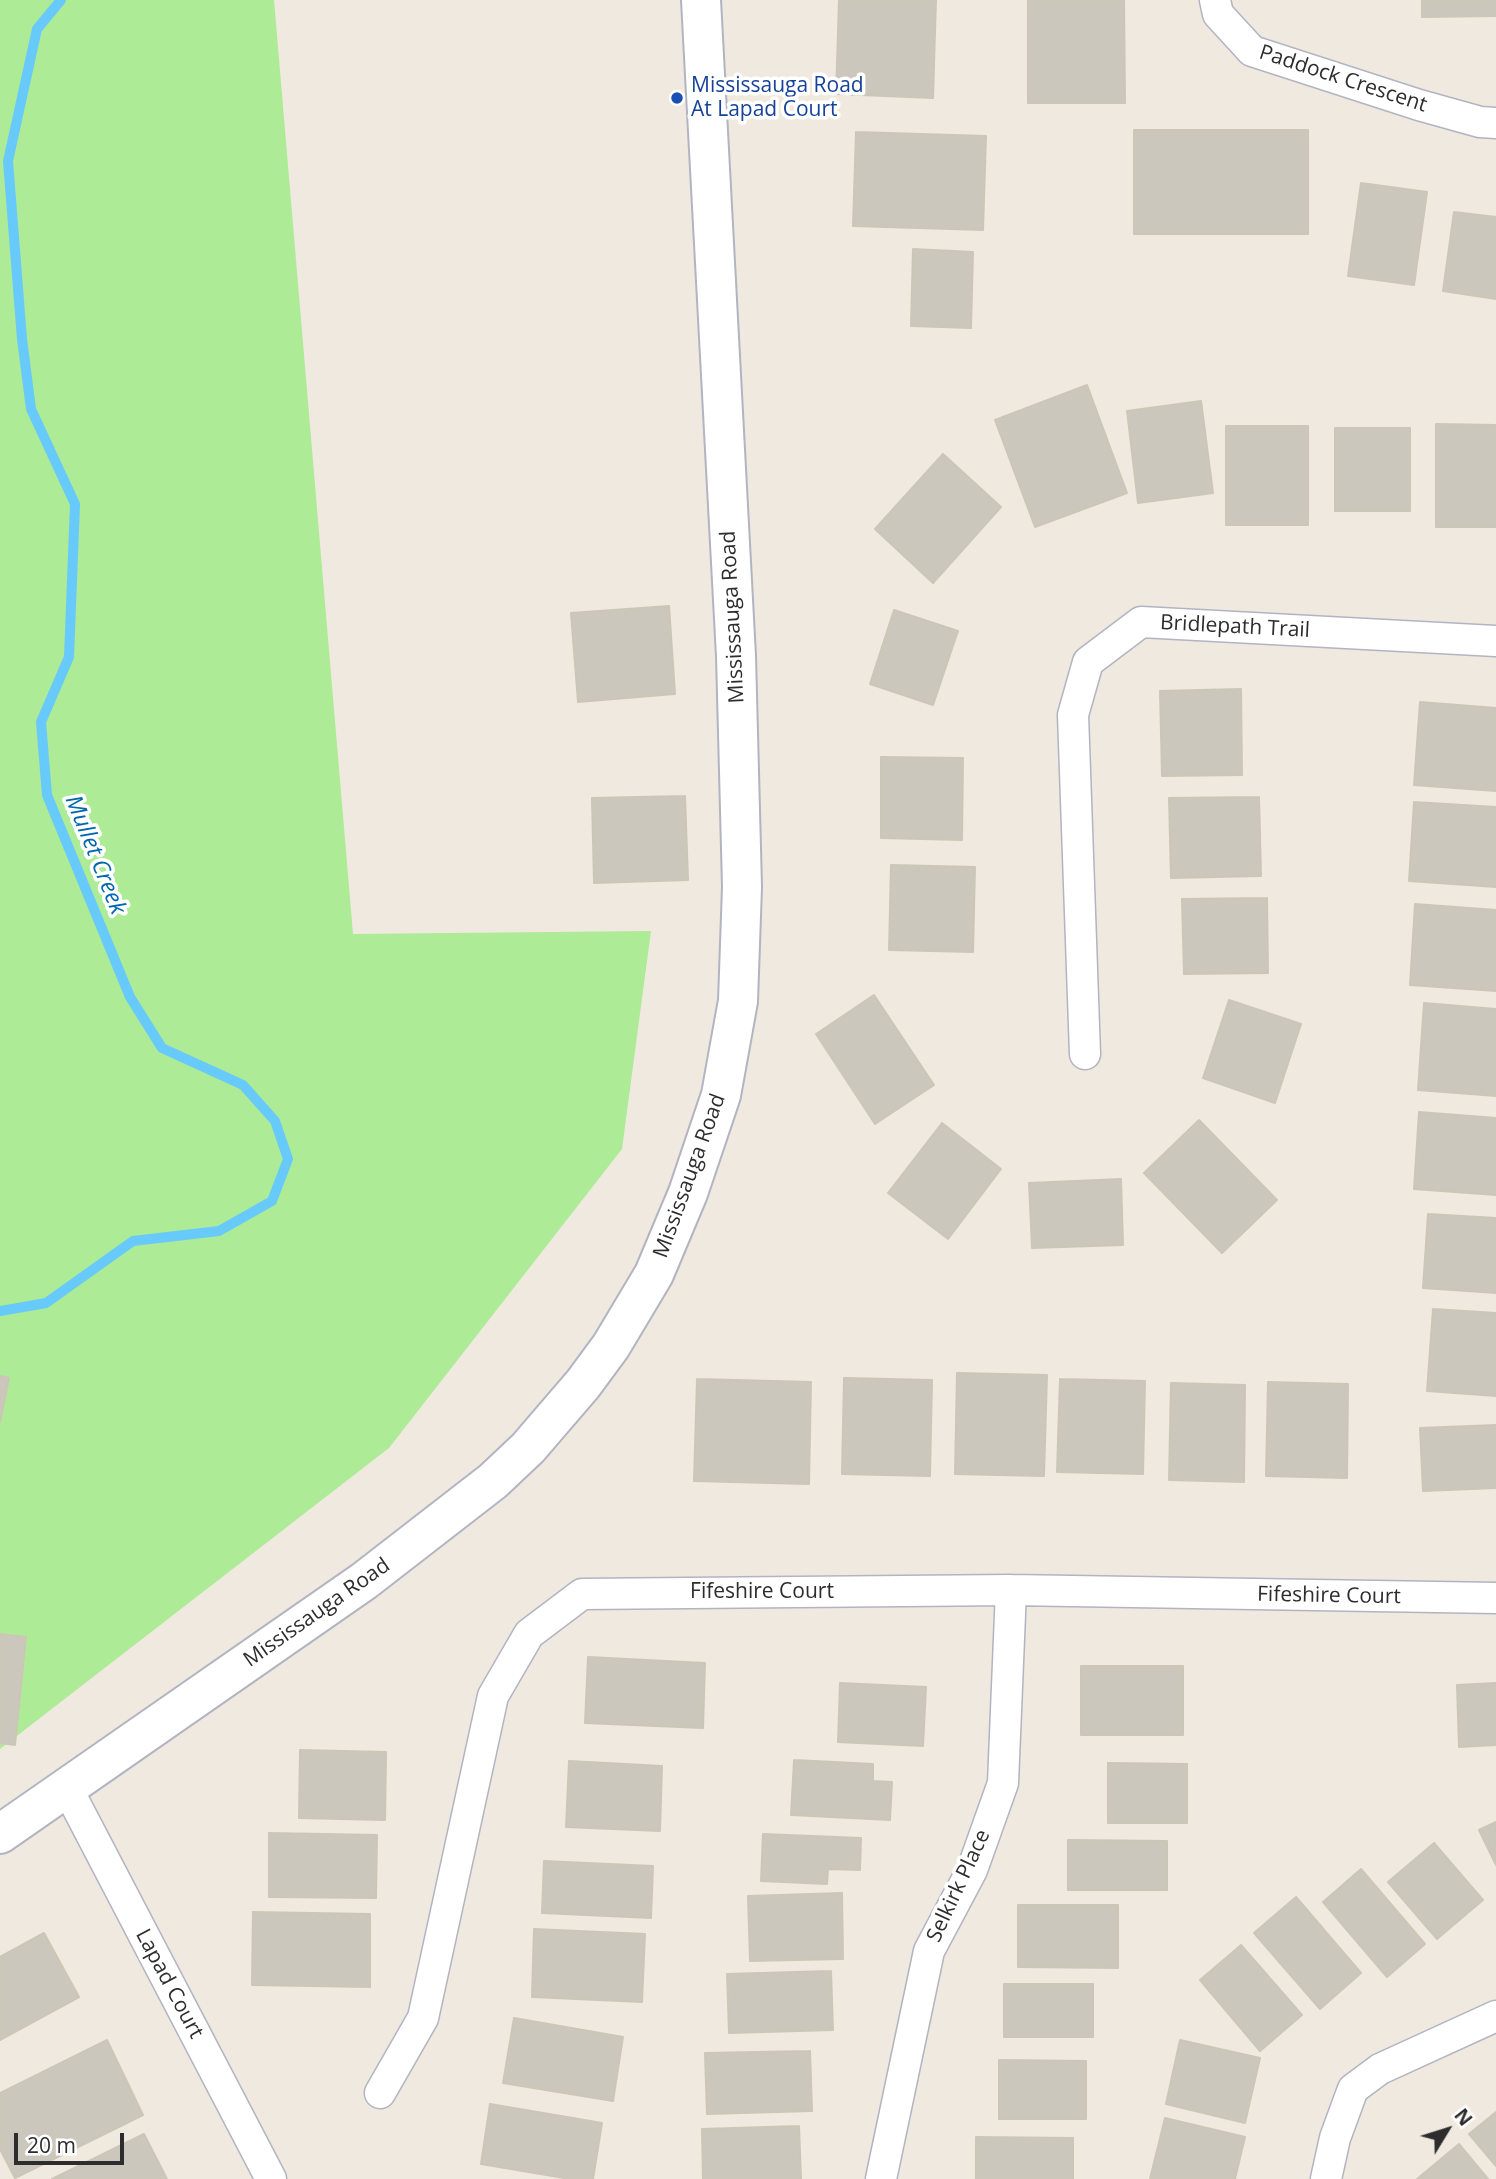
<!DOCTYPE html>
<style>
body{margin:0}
#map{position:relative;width:1496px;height:2179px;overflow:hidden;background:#f0e9df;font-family:"Open Sans",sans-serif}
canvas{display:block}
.north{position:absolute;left:1412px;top:2095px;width:70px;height:70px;-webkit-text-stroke:5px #fff;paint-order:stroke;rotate:52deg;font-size:19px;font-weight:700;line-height:28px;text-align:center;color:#2d2d2d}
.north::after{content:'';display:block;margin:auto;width:24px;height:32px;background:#2d2d2d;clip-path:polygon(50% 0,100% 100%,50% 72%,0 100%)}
.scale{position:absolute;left:14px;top:2133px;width:110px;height:32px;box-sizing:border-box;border:4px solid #2d2d2d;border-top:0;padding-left:9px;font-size:21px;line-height:24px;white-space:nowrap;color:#2d2d2d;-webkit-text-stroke:5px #fff;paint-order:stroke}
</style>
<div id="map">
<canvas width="1496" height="2179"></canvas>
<div class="north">N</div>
<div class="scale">20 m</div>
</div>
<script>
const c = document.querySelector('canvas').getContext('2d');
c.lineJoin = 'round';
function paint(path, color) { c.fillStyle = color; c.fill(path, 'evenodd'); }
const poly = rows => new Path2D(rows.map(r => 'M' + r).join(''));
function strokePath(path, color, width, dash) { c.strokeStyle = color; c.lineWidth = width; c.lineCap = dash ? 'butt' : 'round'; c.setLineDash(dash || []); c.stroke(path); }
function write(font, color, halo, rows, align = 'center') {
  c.font = font + ' "Open Sans",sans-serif'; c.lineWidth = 7; c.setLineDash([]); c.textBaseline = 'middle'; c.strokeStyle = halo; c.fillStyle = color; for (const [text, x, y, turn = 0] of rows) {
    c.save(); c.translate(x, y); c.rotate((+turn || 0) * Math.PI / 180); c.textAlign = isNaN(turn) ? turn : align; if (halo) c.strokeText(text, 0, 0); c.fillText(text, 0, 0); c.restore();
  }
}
paint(poly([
 [0,0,274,0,353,934,651,931,622,1149,389,1448,0,1749]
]), '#adeb96');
strokePath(poly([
 [0,1311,46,1303,133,1241,219,1231,272,1201,288,1159,275,1121,243,1085,162,1048,130,997,47,795,41,722,69,657,75,504,31,409,22,339,8,161,37,29,61,0]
]), '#68cafb', 10);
const building = poly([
 [839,0,936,0,933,98,836,94,839,0],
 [1028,0,1124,0,1125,103,1028,103,1028,0],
 [1422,0,1496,0,1496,16,1422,17,1422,0],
 [1134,130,1308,130,1308,234,1134,234,1134,130],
 [856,132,986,136,983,230,853,226,856,132],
 [1361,183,1427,192,1414,285,1348,276,1361,183],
 [1454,212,1496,217,1496,299,1443,291,1454,212],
 [913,249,973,252,971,328,911,326,913,249],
 [1087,385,1127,493,1035,527,995,420,1087,385],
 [1201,401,1213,493,1138,503,1127,411,1201,401],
 [1436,424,1496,425,1496,527,1436,527,1436,424],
 [1226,426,1308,426,1308,525,1226,525,1226,426],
 [1335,428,1410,428,1410,511,1335,511,1335,428],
 [943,454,1001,507,933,583,875,529,943,454],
 [669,606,675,694,578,702,571,613,669,606],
 [894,610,958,631,933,705,870,684,894,610],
 [1241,689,1242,775,1162,776,1160,691,1241,689],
 [1420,702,1496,708,1496,791,1414,785,1420,702],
 [881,757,963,758,962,840,881,838,881,757],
 [685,796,688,880,594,883,592,798,685,796],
 [1259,797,1261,876,1171,878,1169,798,1259,797],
 [1414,802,1496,807,1496,887,1409,881,1414,802],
 [891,865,975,867,973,952,889,950,891,865],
 [1267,898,1268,973,1184,974,1182,899,1267,898],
 [1415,904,1496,910,1496,991,1410,985,1415,904],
 [874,995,934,1085,875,1124,816,1034,874,995],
 [1229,1000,1301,1024,1275,1103,1203,1078,1229,1000],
 [1424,1003,1496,1009,1496,1096,1418,1090,1424,1003],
 [1419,1112,1496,1118,1496,1195,1414,1189,1419,1112],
 [1199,1120,1277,1200,1222,1253,1144,1173,1199,1120],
 [942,1123,1001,1169,948,1239,888,1193,942,1123],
 [1121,1179,1123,1245,1032,1248,1029,1183,1121,1179],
 [1428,1214,1496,1218,1496,1293,1423,1288,1428,1214],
 [1433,1309,1496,1313,1496,1396,1427,1391,1433,1309],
 [957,1373,1047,1375,1044,1476,955,1474,957,1373],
 [0,1376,9,1378,0,1422,0,1376],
 [844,1378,932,1380,930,1476,842,1474,844,1378],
 [697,1379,811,1382,809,1484,694,1481,697,1379],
 [1060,1379,1145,1381,1143,1474,1057,1472,1060,1379],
 [1268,1382,1348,1384,1347,1478,1266,1476,1268,1382],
 [1171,1383,1245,1385,1244,1482,1169,1480,1171,1383],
 [1496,1425,1496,1488,1423,1491,1420,1428,1496,1425],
 [0,1634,26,1637,15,1745,0,1743,0,1634],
 [588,1657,705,1663,703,1728,585,1723,588,1657],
 [1081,1666,1183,1666,1183,1735,1081,1735,1081,1666],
 [840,1683,926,1687,923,1746,838,1742,840,1683],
 [1496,1683,1496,1745,1459,1747,1457,1685,1496,1683],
 [300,1750,386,1752,385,1820,299,1818,300,1750],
 [794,1760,873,1764,873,1781,892,1782,890,1820,791,1815,794,1760],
 [569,1761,662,1766,660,1831,566,1827,569,1761],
 [1108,1763,1187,1764,1187,1823,1108,1823,1108,1763],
 [1496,1822,1496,1865,1479,1830,1496,1822],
 [269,1833,377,1835,376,1898,269,1897,269,1833],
 [763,1834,861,1838,860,1870,828,1869,827,1884,761,1881,763,1834],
 [1068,1840,1167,1841,1167,1890,1068,1890,1068,1840],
 [1434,1843,1483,1900,1437,1939,1388,1882,1434,1843],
 [544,1861,653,1866,651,1918,542,1913,544,1861],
 [1361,1869,1425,1944,1387,1977,1323,1902,1361,1869],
 [842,1893,843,1959,750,1961,748,1896,842,1893],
 [1296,1897,1361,1973,1320,2009,1254,1933,1296,1897],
 [1018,1905,1118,1905,1118,1968,1018,1967,1018,1905],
 [253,1912,370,1914,370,1987,252,1985,253,1912],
 [534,1929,645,1934,642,2002,532,1997,534,1929],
 [44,1933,79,1997,0,2040,0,1957,44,1933],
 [1241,1945,1302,2015,1260,2051,1200,1980,1241,1945],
 [831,1971,833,2030,729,2033,727,1974,831,1971],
 [1004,1984,1093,1984,1093,2037,1004,2037,1004,1984],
 [514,2018,623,2037,613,2101,503,2083,514,2018],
 [107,2040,143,2115,15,2178,0,2149,0,2093,107,2040],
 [1180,2040,1260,2058,1245,2123,1166,2104,1180,2040],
 [810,2051,812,2111,707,2114,705,2053,810,2051],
 [999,2060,1086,2061,1086,2119,999,2119,999,2060],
 [490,2104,602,2123,593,2179,570,2179,481,2164,490,2104],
 [1496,2112,1496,2166,1469,2134,1496,2112],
 [1165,2118,1245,2137,1235,2179,1150,2179,1165,2118],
 [799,2126,801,2179,703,2179,702,2129,799,2126],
 [144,2134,167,2179,52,2179,144,2134],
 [976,2137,1073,2138,1073,2179,976,2179,976,2137],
 [1459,2144,1488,2179,1417,2179,1459,2144]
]);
paint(building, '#cbc7bd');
strokePath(building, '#ccc6b7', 2);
const street = poly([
 [1215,0,1218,14,1252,51,1419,105,1480,122,1496,123],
 [1085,1054,1073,715,1088,662,1141,622,1496,641],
 [67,1788,271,2179],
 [380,2093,423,2018,493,1696,529,1634,582,1594,1011,1590,1496,1598],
 [881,2179,929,1951,972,1870,1003,1783,1011,1590],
 [1326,2179,1335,2138,1353,2089,1380,2069,1496,2016]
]);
const secondary = poly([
 [0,1834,364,1581,493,1481,528,1448,583,1384,611,1346,654,1274,688,1193,721,1095,738,1001,742,887,736,656,701,0]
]);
strokePath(street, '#b2b4c2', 33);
strokePath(secondary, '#b2b4c2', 42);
strokePath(street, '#fff', 30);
strokePath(secondary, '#fff', 38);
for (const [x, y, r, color] of [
 [677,98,7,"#1a4fb4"]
]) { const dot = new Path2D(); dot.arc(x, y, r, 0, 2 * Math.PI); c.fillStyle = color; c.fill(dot); strokePath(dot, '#fff', 2.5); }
write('21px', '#2d2d2d', '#fff', [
 ["Paddock Crescent",1343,79,18],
 ["Mississauga Road",733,617,-93],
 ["Bridlepath Trail",1235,627,3],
 ["Mississauga Road",690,1176,-70],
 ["Fifeshire Court",762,1592],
 ["Fifeshire Court",1329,1596,1],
 ["Mississauga Road",317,1613,-35],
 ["Selkirk Place",959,1886,-65],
 ["Lapad Court",169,1984,62]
]);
write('21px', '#164399', '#fff', [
 ["Mississauga Road",691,86],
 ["At Lapad Court",691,110]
], 'left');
write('italic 23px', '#0067ae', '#fff', [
 ["Mullet Creek",95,855,68]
]);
</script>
